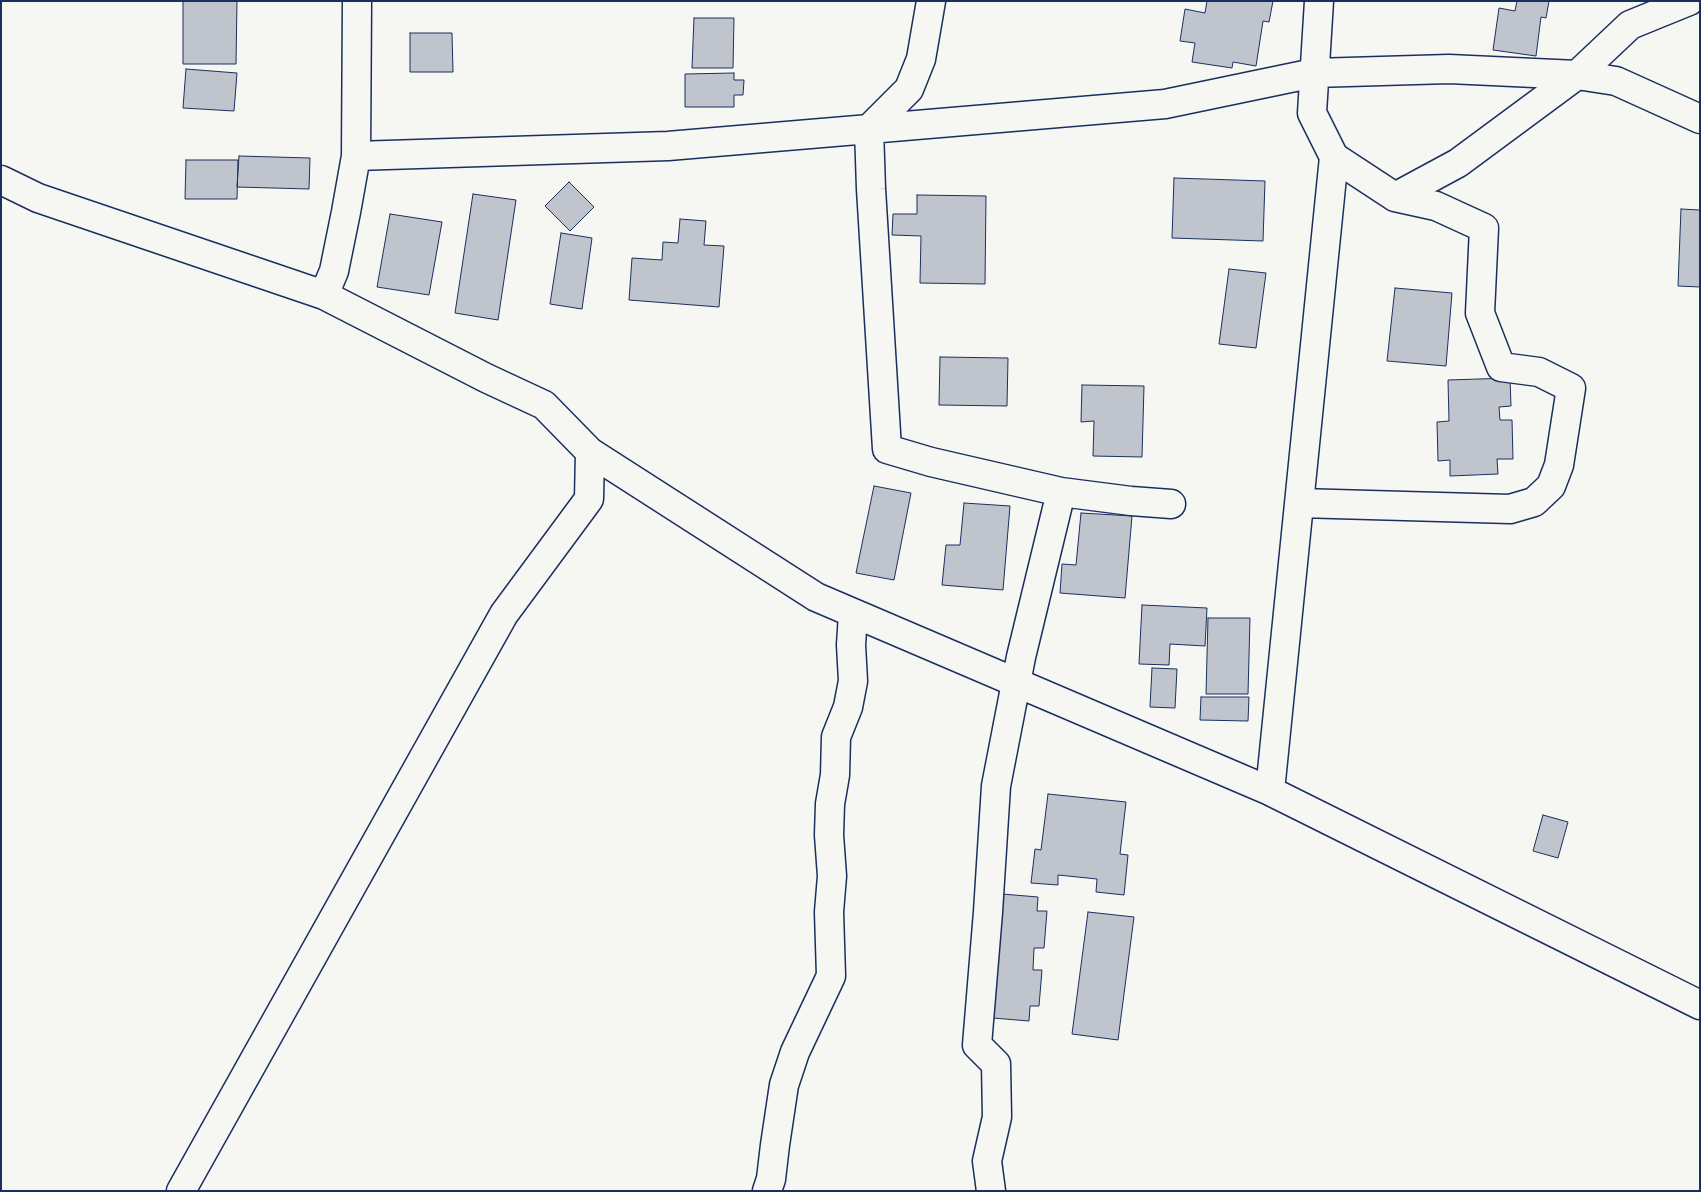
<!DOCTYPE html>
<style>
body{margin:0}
#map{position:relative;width:1701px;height:1192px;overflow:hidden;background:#f6f6f2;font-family:"Indie Flower",sans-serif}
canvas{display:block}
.frame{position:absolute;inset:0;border:2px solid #1b2f5e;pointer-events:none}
</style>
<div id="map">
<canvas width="1701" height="1192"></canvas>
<div class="frame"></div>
</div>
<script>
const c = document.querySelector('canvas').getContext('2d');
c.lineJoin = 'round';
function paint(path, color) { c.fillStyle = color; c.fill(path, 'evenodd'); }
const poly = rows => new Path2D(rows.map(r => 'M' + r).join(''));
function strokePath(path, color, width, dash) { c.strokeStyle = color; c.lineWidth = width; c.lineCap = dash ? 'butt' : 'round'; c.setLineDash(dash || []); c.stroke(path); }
const building = poly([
 [183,1,237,1,236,64,183,64,183,1],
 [1207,1,1273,1,1269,22,1263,21,1256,66,1233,62,1232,68,1192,62,1195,43,1180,41,1185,9,1205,13,1207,1],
 [1517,1,1549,1,1546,18,1541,17,1536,56,1493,50,1499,8,1515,11,1517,1],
 [694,18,734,18,733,68,692,68,694,18],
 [410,33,452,33,453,72,410,72,410,33],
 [186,69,237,73,234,111,183,108,186,69],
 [734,73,734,80,744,80,743,95,734,95,734,107,685,107,685,74,734,73],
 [239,156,310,158,309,189,237,187,239,156],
 [186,160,238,160,237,199,185,199,186,160],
 [1174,178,1265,181,1263,241,1172,238,1174,178],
 [569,182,594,207,570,231,545,206,569,182],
 [473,194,516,200,498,320,455,313,473,194],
 [917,195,986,196,985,284,920,283,921,236,892,235,893,214,917,214,917,195],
 [1681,209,1700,210,1700,287,1678,286,1681,209],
 [390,214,442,222,429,295,377,287,390,214],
 [680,219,706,221,704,245,724,246,719,307,629,300,632,258,662,260,663,242,678,243,680,219],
 [561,233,592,238,582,309,550,304,561,233],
 [1229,269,1266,273,1256,348,1219,344,1229,269],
 [1395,288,1452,293,1446,366,1387,361,1395,288],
 [940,357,1008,358,1007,406,939,405,940,357],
 [1510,378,1511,406,1499,407,1500,420,1512,420,1513,459,1497,459,1498,474,1450,476,1450,460,1438,461,1437,422,1449,421,1448,380,1510,378],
 [1082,385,1144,386,1142,457,1093,456,1094,421,1081,422,1082,385],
 [874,486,911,493,894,580,856,573,874,486],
 [964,503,1010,506,1003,590,942,585,946,545,960,545,964,503],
 [1081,513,1132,516,1125,598,1060,593,1062,564,1076,565,1081,513],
 [1142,605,1207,608,1205,646,1170,644,1169,665,1139,664,1142,605],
 [1208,618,1250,618,1248,694,1206,694,1208,618],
 [1152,668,1177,669,1175,708,1150,707,1152,668],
 [1201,697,1249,697,1248,721,1200,720,1201,697],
 [1048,794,1126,802,1120,854,1128,855,1124,895,1096,892,1097,879,1058,875,1058,885,1031,883,1035,849,1041,850,1048,794],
 [1543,815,1568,822,1558,858,1533,851,1543,815],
 [1002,894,1038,897,1037,911,1047,911,1044,948,1034,948,1033,970,1042,970,1039,1006,1030,1006,1029,1021,993,1018,1002,894],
 [1088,912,1134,917,1118,1040,1072,1034,1088,912]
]);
paint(building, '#c0c4cd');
strokePath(building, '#1b2f5e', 1);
const minor = poly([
 [931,1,921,59,909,89,869,129,871,189,887,449,931,462,1061,492,1021,657,996,786,988,912,977,1045,996,1064,997,1117,987,1161,991,1191],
 [356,156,668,146,1165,104,1314,73,1449,69,1577,75,1616,81,1700,119],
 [1,180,38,198,324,295],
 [1395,197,1458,163,1577,75,1630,25,1689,1],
 [590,452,816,597,1270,791,1700,1005],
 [1061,492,1131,501,1171,504],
 [1299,503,1510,509,1534,502,1551,486,1559,465,1571,388,1539,372,1501,367,1480,313,1484,228,1436,206,1395,197,1334,157],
 [1270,791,1334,157,1312,113,1319,1],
 [181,1191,504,614,589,499,590,452,544,405,486,378,324,295,334,271,346,212,356,156,357,1],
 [767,1191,771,1179,775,1145,784,1085,795,1052,831,976,829,912,832,876,829,835,830,804,835,775,836,737,848,707,853,681,851,645,853,614]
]);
strokePath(minor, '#1b2f5e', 31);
strokePath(minor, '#f6f6f2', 28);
</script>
